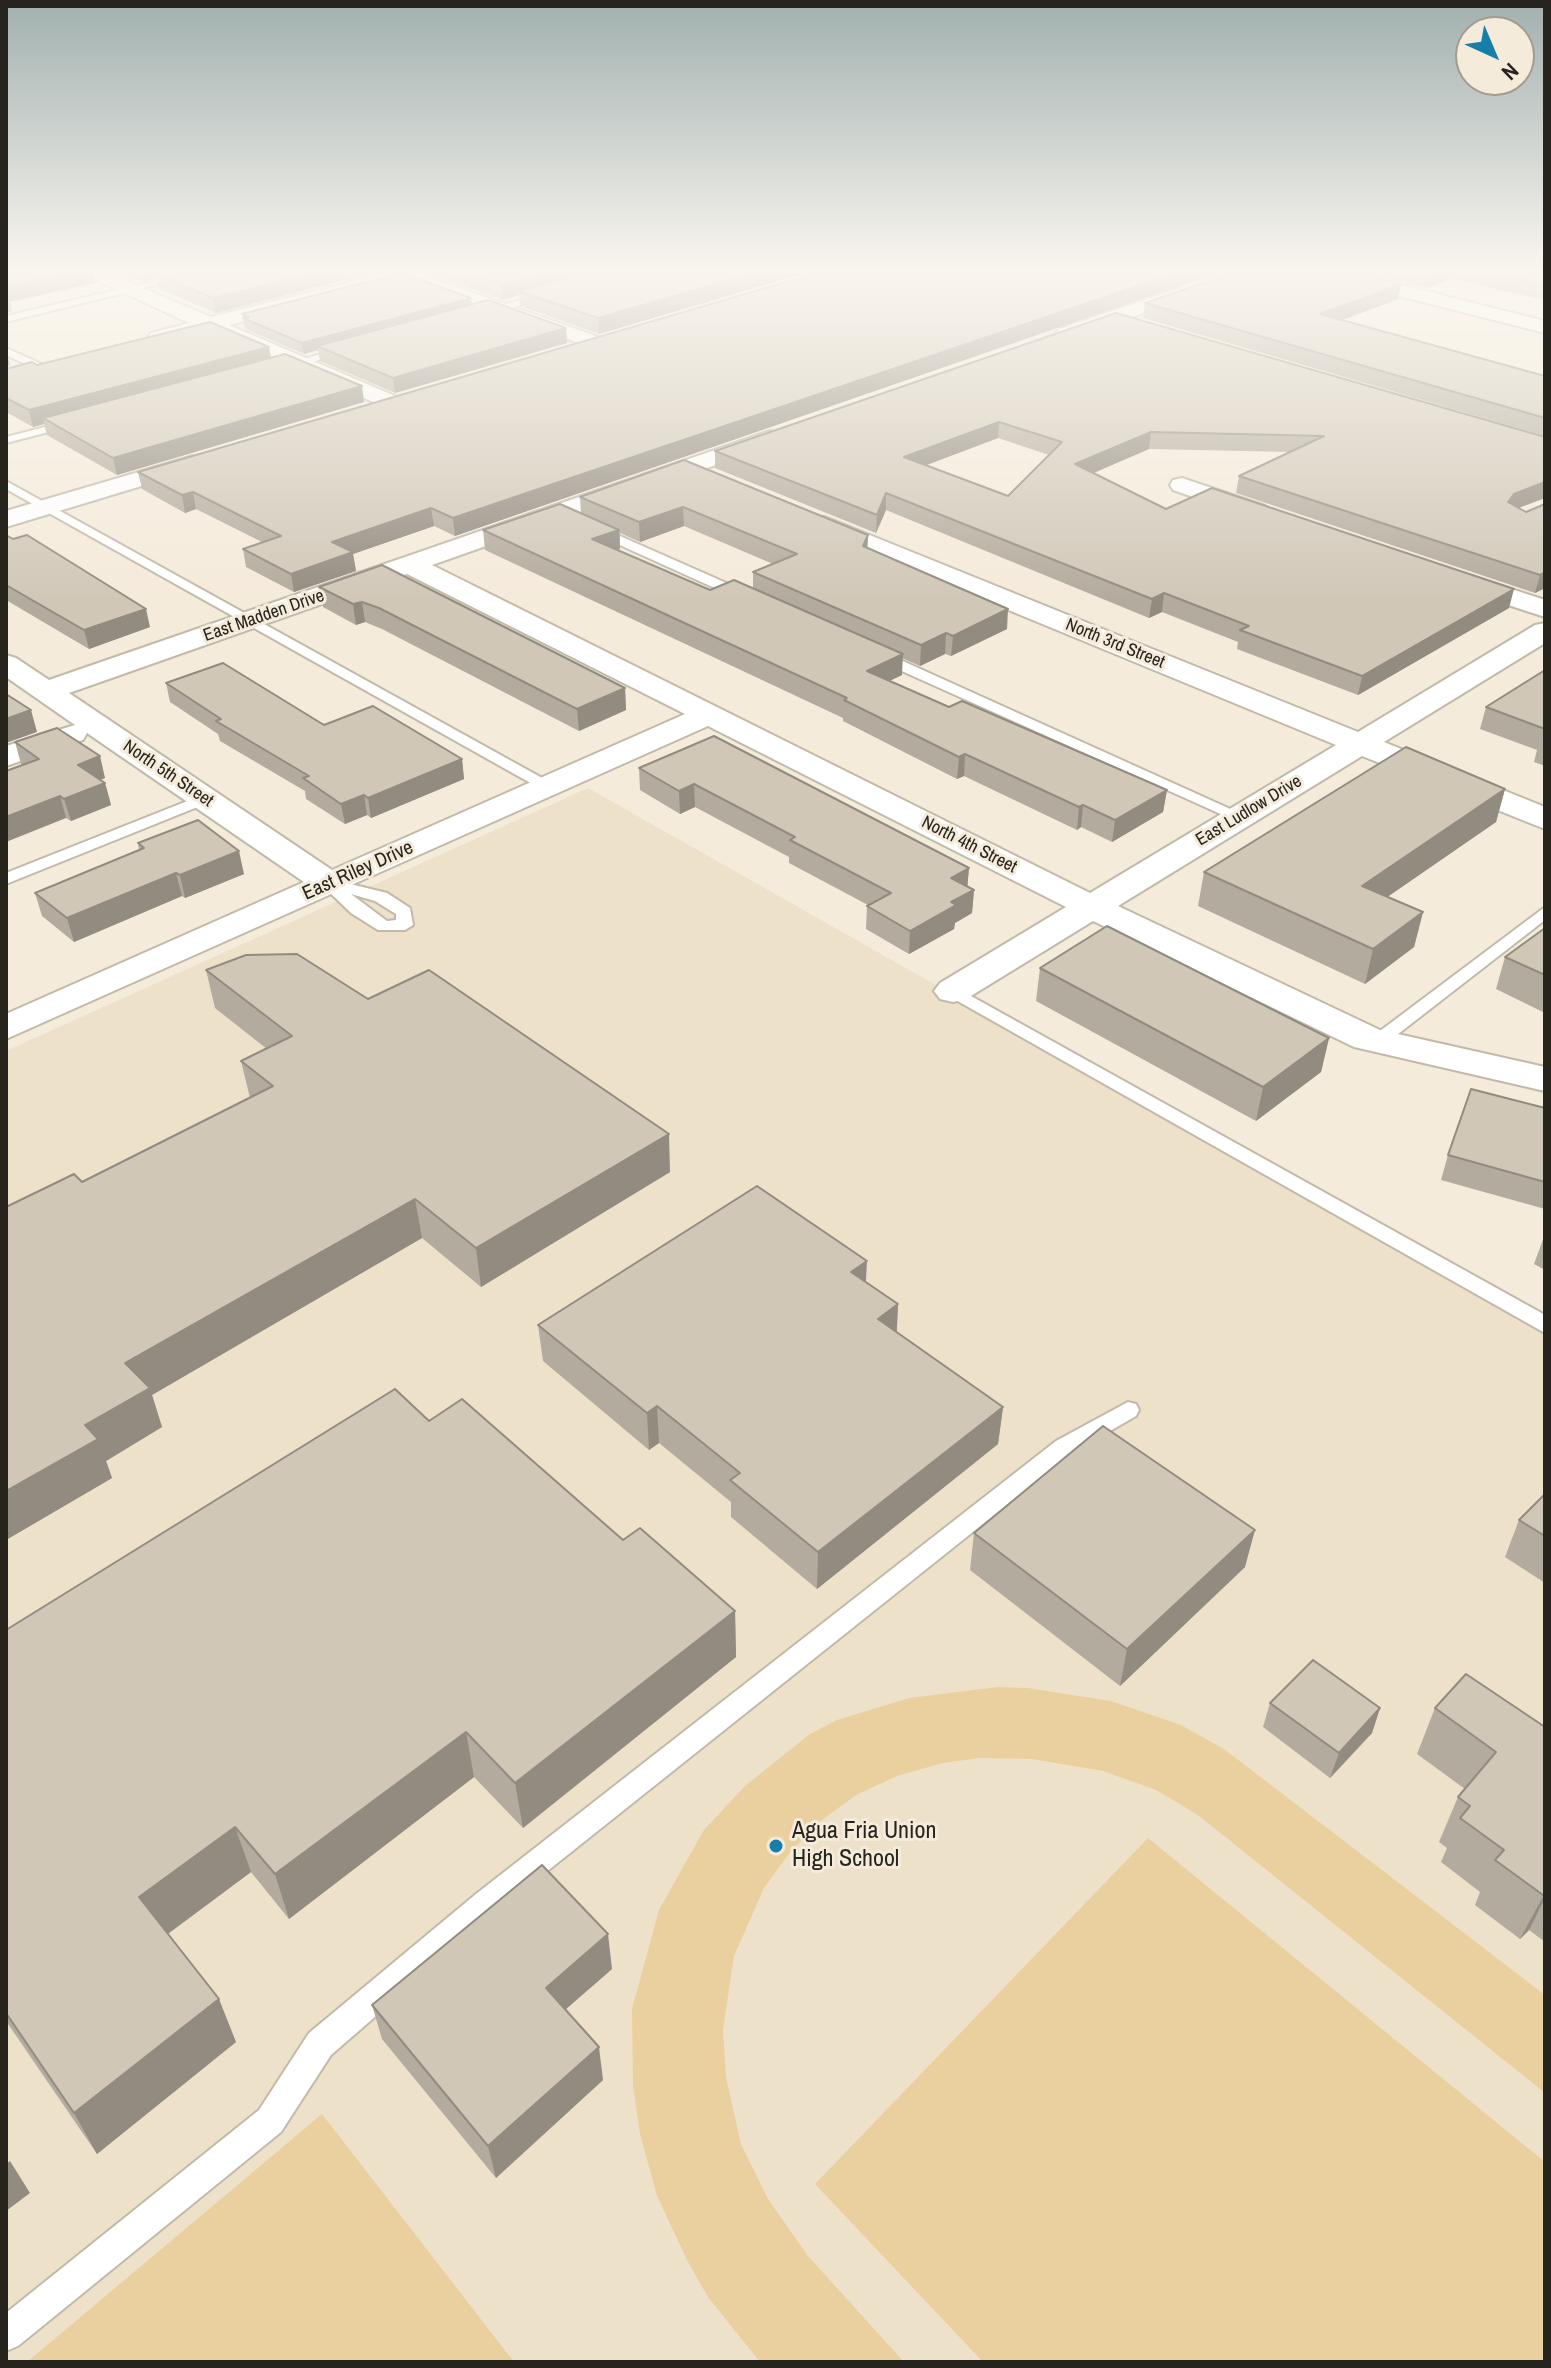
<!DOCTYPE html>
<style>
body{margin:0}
#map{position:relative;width:1551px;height:2368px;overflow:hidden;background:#f5ebdb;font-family:"Archivo Narrow",sans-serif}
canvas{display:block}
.frame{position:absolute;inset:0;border:8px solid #27241e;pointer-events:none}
.north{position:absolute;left:1455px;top:16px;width:80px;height:80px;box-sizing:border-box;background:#f5ebdb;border:2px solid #a39b8f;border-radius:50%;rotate:136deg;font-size:22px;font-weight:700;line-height:32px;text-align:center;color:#27241e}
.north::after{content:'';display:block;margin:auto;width:28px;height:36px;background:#167ea8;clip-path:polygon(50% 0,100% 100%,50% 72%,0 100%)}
</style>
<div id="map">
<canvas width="1551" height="2368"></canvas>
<div class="frame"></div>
<div class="north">N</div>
</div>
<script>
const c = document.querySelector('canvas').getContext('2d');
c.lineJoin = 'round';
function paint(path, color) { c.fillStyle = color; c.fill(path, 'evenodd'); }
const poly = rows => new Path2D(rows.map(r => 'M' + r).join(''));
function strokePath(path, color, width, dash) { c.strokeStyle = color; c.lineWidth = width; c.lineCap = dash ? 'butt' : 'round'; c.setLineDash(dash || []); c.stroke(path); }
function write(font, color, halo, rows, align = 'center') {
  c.font = font + ' "Archivo Narrow",sans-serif'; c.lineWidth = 6; c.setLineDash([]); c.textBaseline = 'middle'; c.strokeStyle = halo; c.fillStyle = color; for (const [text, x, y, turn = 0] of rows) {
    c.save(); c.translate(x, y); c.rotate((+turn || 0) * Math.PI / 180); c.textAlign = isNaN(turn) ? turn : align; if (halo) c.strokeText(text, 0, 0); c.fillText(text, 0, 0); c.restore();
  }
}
paint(poly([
 [588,788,1545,1330,1545,2362,6,2362,6,1051]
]), '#eee1ca');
paint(poly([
 [998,1687,1028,1688,1111,1701,1181,1725,1224,1749,1545,1995,1545,2093,1198,1815,1156,1790,1103,1771,1032,1759,980,1758,943,1763,897,1776,856,1795,818,1823,788,1855,764,1888,734,1956,723,2030,726,2077,741,2144,768,2199,808,2256,904,2362,760,2362,708,2297,688,2262,657,2196,640,2134,633,2085,632,2009,659,1910,704,1830,745,1786,810,1734,837,1720,909,1698],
 [1148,1838,1545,2162,1545,2362,983,2362,815,2184],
 [322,2114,514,2362,27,2362]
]), '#ebd09f');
const service = poly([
 [201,270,217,270,6,322,6,316,201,270],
 [547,292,550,297,485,315,480,312,547,292],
 [346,347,350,352,284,369,279,366,346,347],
 [6,348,44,365,45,367,36,369,6,355,6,348],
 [72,420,76,421,76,425,6,443,6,437,72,420],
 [6,481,553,784,556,787,553,790,543,790,6,489,6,481],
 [595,525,749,593,750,596,739,599,591,532,591,526,595,525],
 [875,653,885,653,1248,817,1246,820,1234,820,875,659,875,653],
 [205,794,213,799,210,802,6,884,6,873,205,794],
 [330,879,387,893,410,908,413,925,405,930,378,930,351,913,324,887,322,884,330,879],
 [351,894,375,901,396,914,396,920,387,921,351,894],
 [1545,907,1545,920,1384,1045,1372,1045,1369,1041,1372,1037,1545,907],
 [953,986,1545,1315,1545,1333,947,995,944,991,953,986],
 [1128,1402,1136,1404,1139,1410,1136,1416,1072,1453,496,1912,331,2055,281,2132,18,2346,6,2351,6,2313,259,2110,309,2033,476,1894,1056,1441,1128,1402]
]);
const minor = poly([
 [74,270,100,270,211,317,398,270,431,270,423,275,604,339,607,343,597,349,590,347,412,284,410,279,229,325,402,399,405,404,394,411,207,331,158,343,151,341,148,337,151,333,189,323,74,270],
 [1233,270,1262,270,1259,274,1073,337,1059,337,1056,333,1059,329,1233,270],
 [770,431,778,433,782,438,778,443,432,565,1090,893,1336,745,807,527,803,522,807,517,825,517,1358,732,1535,625,1545,623,1545,643,1384,742,1545,807,1545,829,1362,756,1118,906,1380,1030,1545,1067,1545,1091,1354,1047,1093,921,966,999,953,1002,940,999,934,991,940,983,1066,907,708,726,6,1039,6,1014,304,882,87,733,83,740,6,766,6,746,75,725,6,677,6,655,16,658,49,680,770,431],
 [407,574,685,714,332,870,69,693,407,574],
 [193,456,201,458,205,463,201,468,6,527,6,511,193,456],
 [1182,478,1265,506,1269,511,1256,519,1173,490,1170,485,1173,480,1182,478],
 [1459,572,1545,600,1545,617,1450,586,1446,580,1450,574,1459,572]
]);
const tertiary = poly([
 [1309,270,1343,270,1545,321,1545,333,1312,274,1309,270]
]);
strokePath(service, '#c2b9a9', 4);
strokePath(minor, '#c2b9a9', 4);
strokePath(tertiary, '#c2b9a9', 4);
paint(service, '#fff');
paint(minor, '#fff');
paint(tertiary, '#fff');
paint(poly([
 [109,270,380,270,380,271,216,313,158,288,156,278,142,281],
 [430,270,815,270,599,334,520,306,519,295,503,300,430,274],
 [827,270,1225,270,455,536,434,526,353,554,356,571,294,592,246,567,243,549,262,542,196,509,185,513,142,489,138,472],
 [1355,270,1545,270,1545,300,1451,279,1427,288],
 [1401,284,1398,299,1342,320,1545,376,1545,436,1143,318,1145,303],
 [471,298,472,305,566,328,567,343,395,393,320,361,318,350,304,354,245,329,242,314],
 [1116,313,1545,498,1519,508,1545,588,1535,593,1236,493,1239,476,1290,452,1149,449,1092,473,1166,509,1509,608,1358,695,1237,649,1238,642,1162,612,1149,618,886,510,876,533,715,468,715,451],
 [998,438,1049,455,1008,496,926,465],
 [271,358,364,402,117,475,47,435,44,424,33,427,6,412,6,369,37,365],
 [684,460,868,535,867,548,1007,629,951,656,945,654,920,666,902,658,902,675,889,681,949,707,1167,790,1163,812,1112,842,1081,827,1077,830,964,776,957,779,843,721,843,718,485,550,483,530,581,513,580,497],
 [684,526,773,564,753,572,753,588,710,590,617,550,620,549,620,533,640,542],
 [6,535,150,627,89,649,6,600],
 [319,587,625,688,626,710,579,731,382,629,365,622,356,625,323,607],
 [1545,670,1545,766,1534,762,1537,750,1480,729,1486,707],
 [166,683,462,759,464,779,371,818,367,815,345,824,306,799,305,791,220,741,218,734,170,702],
 [15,742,105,778,100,780,105,783,111,805,71,821,66,818,21,764],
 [639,768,969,868,967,886,974,890,972,913,955,923,954,929,909,954,866,929,867,906,868,905,789,863,789,857,695,807,680,814,640,790],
 [1505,789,1496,822,1387,897,1423,912,1414,947,1365,984,1198,906,1204,872],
 [138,843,244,874,185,898,182,896,74,942,42,916,35,893,139,850],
 [1545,928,1545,1013,1496,989,1505,957],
 [1040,968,1329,1038,1321,1072,1256,1121,1036,1001],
 [206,970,368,999,670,1172,481,1287,422,1238,152,1395,162,1427,106,1461,112,1478,6,1540,6,1207,82,1182,250,1098,241,1061,267,1049,215,1008],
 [1545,1108,1545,1209,1441,1180,1448,1155],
 [1545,1234,1545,1270,1534,1264],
 [866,1282,898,1304,897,1332,1003,1407,998,1444,817,1589,731,1517,731,1502,659,1443,649,1450,543,1361,538,1325],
 [429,1421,735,1611,736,1657,523,1828,474,1777,289,1919,251,1872,168,1934,236,2042,97,2154,6,2021,6,1630],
 [1545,1494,1545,1583,1505,1557,1519,1520],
 [974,1533,1245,1567,1120,1686,970,1570],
 [1270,1703,1380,1708,1372,1733,1330,1778,1263,1727],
 [1435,1708,1545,1727,1545,1942,1529,1930,1520,1939,1475,1905,1480,1892,1441,1862,1447,1848,1439,1842,1458,1797,1465,1789,1417,1754],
 [612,1969,565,2010,603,2080,496,2178,382,2039,372,2005]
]), '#b3ab9d');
paint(poly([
 [86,270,93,270,95,283,10,302,12,311,6,313,6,287],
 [140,270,188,270,155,273,156,278,142,281],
 [325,270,380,270,380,271,216,313,213,298],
 [558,270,614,270,519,291,519,295,503,300,502,285],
 [765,270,815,270,599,334,598,318],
 [1185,270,1225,270,455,536,453,518],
 [1439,270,1453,270,1451,279,1427,288,1430,273],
 [1401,284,1398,299,1318,329,1320,314],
 [471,298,472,308,317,346,318,350,304,354,302,343],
 [566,328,567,343,395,393,393,378],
 [269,347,272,362,43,418,44,424,33,427,29,410],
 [6,349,10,365,6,367],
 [362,386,364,402,117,475,113,458],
 [999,422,998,438,903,474,904,457],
 [1151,432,1149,449,1073,482,1075,464],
 [1545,482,1545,498,1510,511,1508,502,1514,494],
 [193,492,196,509,185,513,182,495],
 [886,493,886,510,876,533,877,515],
 [683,507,684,526,640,542,639,522],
 [431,508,434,526,353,554,356,571,294,592,291,574,332,542],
 [619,530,620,549,593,559,592,539],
 [868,535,867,554,863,546],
 [1545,572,1545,588,1535,593,1540,575],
 [1514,589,1509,608,1358,695,1362,676],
 [1164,593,1162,612,1149,618,1152,599],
 [362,602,365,622,356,625,353,604],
 [146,609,150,627,89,649,84,630],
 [1008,609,1007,629,951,656,953,636],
 [946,633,945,654,920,666,921,645],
 [903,654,902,675,866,692,867,671],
 [625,688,626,710,579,731,577,709],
 [31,710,37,732,6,743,6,719],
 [965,754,964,776,957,779,959,757],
 [100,756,105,778,83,787,78,765],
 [462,759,464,779,371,818,368,798],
 [105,783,111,805,71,821,64,799],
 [694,784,695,807,680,814,679,791],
 [1505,789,1496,822,1354,920,1362,886],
 [1167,790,1163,812,1112,842,1115,820],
 [364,795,367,815,345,824,341,804],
 [60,796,66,818,6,842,6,817],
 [1083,805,1081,827,1077,830,1079,807],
 [239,851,244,874,185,898,180,875],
 [969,868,967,891,951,878],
 [176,873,182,896,74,942,67,918],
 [974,890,972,913,955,923,954,929,909,954,910,931,951,902],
 [1423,912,1414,947,1365,984,1373,949],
 [1329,1038,1321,1072,1256,1121,1263,1087],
 [669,1134,670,1172,481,1287,476,1248],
 [415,1199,422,1238,152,1395,162,1427,106,1461,112,1478,6,1540,6,1491,85,1425,125,1363],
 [867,1261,865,1298,851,1272],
 [898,1304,896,1341,878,1319],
 [657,1406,659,1443,649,1450,647,1413],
 [1003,1407,998,1444,817,1589,818,1552],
 [1255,1530,1245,1567,1120,1686,1127,1649],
 [735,1611,736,1657,523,1828,515,1783],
 [1380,1708,1372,1733,1330,1778,1339,1753],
 [466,1732,474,1777,289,1919,275,1874],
 [235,1827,251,1872,158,1941,139,1897],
 [1545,1893,1545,1898,1529,1930,1520,1939],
 [608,1934,612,1969,551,2022,546,1988],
 [219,1999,236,2042,97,2154,74,2113],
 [599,2047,603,2080,496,2178,488,2146],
 [10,2161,30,2193,6,2211,6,2164]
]), '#928b80');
const building = poly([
 [6,270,86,270,6,287,6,270],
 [168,270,325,270,213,298,155,273,168,270],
 [459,270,558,270,502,285,459,270],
 [597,270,765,270,598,318,519,291,597,270],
 [827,270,1185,270,453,518,431,508,332,542,353,552,291,574,243,549,281,536,193,492,182,495,138,472,827,270],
 [1240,270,1344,270,1401,284,1320,314,1545,376,1545,418,1145,303,1240,270],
 [1416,270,1439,270,1430,273,1416,270],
 [1480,270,1545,270,1545,285,1480,270],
 [402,273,471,298,302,343,243,318,249,317,242,314,402,273],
 [488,300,566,328,393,378,317,346,488,300],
 [1116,313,1545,437,1545,482,1514,494,1508,502,1526,512,1545,504,1545,572,1540,575,1239,476,1324,436,1151,432,1075,464,1166,509,1212,488,1514,589,1362,676,1240,630,1249,626,1164,593,1152,599,886,493,877,515,715,451,1116,313],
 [999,422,1062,442,1008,496,904,457,999,422],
 [210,322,269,347,29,410,6,398,6,369,32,362,37,365,210,322],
 [285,354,362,386,113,458,43,418,285,354],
 [684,460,868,535,863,546,1008,609,953,636,946,633,921,645,753,572,797,554,683,507,639,522,580,497,684,460],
 [560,504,619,530,592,539,710,590,734,580,903,654,867,671,949,707,962,701,1167,790,1115,820,1083,805,1079,807,965,754,959,757,844,700,847,698,483,530,560,504],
 [6,535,13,539,27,535,146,609,84,630,6,585,6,535],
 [382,565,625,688,577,709,379,608,362,602,353,604,319,587,382,565],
 [223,663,324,725,373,706,462,759,368,798,364,795,341,804,303,778,309,776,216,721,221,719,166,683,223,663],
 [1545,670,1545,729,1486,707,1545,670],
 [6,694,31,710,6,719,6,694],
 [57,728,100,756,78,765,105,783,64,799,60,796,6,817,6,771,39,759,15,742,57,728],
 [714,736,969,868,951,878,974,890,951,902,956,905,910,931,867,906,891,893,790,840,795,837,694,784,679,791,639,768,714,736],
 [1406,747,1505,789,1362,886,1423,912,1373,949,1204,872,1406,747],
 [198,820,239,851,180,875,176,873,67,918,35,893,144,848,138,843,198,820],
 [1107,926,1329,1038,1263,1087,1040,968,1107,926],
 [1545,928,1545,975,1505,957,1545,928],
 [297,954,368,999,429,970,669,1134,476,1248,415,1199,125,1363,150,1388,85,1425,98,1439,6,1491,6,1207,74,1174,82,1182,273,1086,241,1061,292,1036,206,970,246,955,297,954],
 [1471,1089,1545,1108,1545,1182,1448,1155,1471,1089],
 [757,1186,867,1261,851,1272,898,1304,878,1319,1003,1407,818,1552,730,1480,740,1473,657,1406,647,1413,538,1325,757,1186],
 [395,1389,429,1421,462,1399,623,1540,640,1528,735,1611,515,1783,466,1732,275,1874,235,1827,139,1897,219,1999,74,2113,6,2013,6,1630,395,1389],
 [1103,1426,1255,1530,1127,1649,974,1533,1103,1426],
 [1545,1494,1545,1536,1519,1520,1545,1494],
 [1313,1660,1380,1708,1339,1753,1270,1703,1313,1660],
 [1466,1674,1545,1727,1545,1893,1543,1895,1495,1860,1504,1850,1460,1818,1470,1806,1458,1797,1496,1752,1435,1708,1466,1674],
 [542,1865,608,1934,546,1988,599,2047,488,2146,372,2005,542,1865]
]);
paint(building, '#d0c7b7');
strokePath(building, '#928b80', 2);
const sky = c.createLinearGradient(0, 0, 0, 601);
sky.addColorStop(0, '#a1b0af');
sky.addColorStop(0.45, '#faf6ef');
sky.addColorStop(1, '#faf6ef00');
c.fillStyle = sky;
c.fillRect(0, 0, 1551, 601);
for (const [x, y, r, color] of [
 [776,1846,8,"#167ea8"]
]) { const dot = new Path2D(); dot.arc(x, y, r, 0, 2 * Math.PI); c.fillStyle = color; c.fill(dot); strokePath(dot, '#f5ebdb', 3); }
write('18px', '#27241e', '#f5ebdb', [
 ["East Madden Drive",264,616,-19],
 ["North 3rd Street",1115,644,22],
 ["North 5th Street",168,774,34],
 ["East Ludlow Drive",1249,811,-31],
 ["North 4th Street",969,845,27]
]);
write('20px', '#27241e', '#f5ebdb', [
 ["East Riley Drive",358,871,-24]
]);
write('24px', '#27241e', '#f5ebdb', [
 ["Agua Fria Union",792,1832],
 ["High School",792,1860]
], 'left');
</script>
